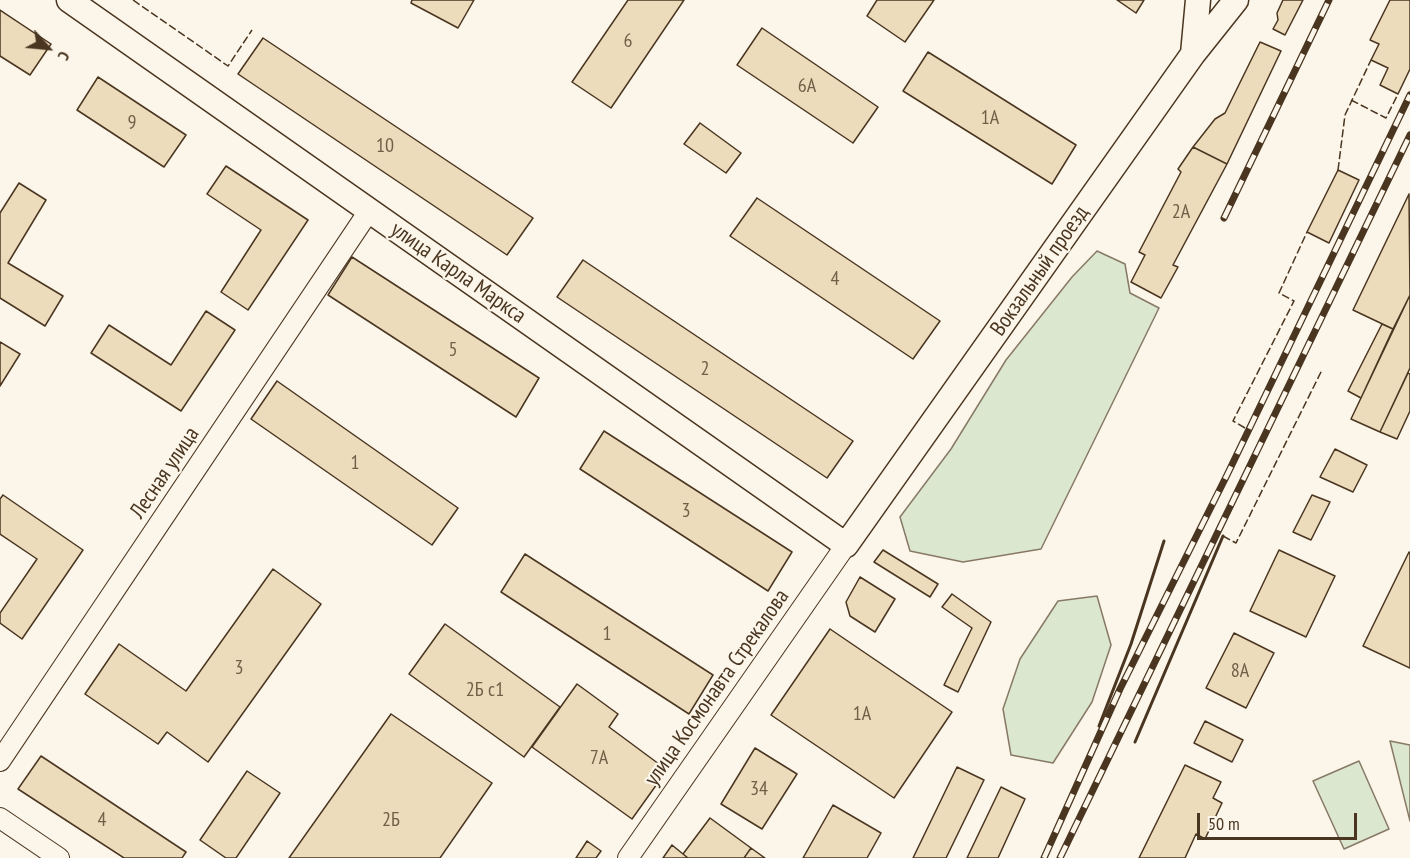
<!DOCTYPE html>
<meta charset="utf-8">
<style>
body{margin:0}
#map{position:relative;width:1410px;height:858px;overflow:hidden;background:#fbf6e9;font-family:"PT Sans Narrow",sans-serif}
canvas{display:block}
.north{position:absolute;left:18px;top:18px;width:60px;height:60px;-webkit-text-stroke:4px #fbf6e9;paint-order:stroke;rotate:117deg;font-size:16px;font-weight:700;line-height:24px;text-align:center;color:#4a3520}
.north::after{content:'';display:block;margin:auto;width:21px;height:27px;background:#4a3520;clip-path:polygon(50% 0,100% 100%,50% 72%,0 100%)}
.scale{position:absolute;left:1197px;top:813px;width:160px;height:27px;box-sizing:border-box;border:3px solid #4a3520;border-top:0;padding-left:8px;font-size:18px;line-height:21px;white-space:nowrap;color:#4a3520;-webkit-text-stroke:4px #fbf6e9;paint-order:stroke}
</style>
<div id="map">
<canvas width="1410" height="858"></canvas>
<div class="north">С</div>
<div class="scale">50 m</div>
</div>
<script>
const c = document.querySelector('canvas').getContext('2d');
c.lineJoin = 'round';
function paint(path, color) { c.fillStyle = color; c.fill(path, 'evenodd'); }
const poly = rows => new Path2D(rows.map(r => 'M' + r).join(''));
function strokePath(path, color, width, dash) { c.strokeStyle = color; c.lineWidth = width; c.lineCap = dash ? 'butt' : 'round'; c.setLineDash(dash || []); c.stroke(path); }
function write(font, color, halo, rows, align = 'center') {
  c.font = font + ' "PT Sans Narrow",sans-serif'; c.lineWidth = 4.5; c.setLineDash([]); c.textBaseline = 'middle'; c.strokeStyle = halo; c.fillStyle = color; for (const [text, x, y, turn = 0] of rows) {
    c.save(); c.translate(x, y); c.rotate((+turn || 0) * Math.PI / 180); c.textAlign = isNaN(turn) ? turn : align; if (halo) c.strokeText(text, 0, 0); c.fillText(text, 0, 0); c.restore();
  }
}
const green = poly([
 [1097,251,1125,264,1130,293,1159,308,1041,549,963,562,910,551,900,517,951,449,1006,360,1072,277,1097,251],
 [1097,596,1111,645,1092,702,1053,763,1011,755,1003,709,1020,659,1058,601,1097,596],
 [1390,741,1410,745,1410,821,1390,741],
 [1359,761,1389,829,1344,849,1313,781,1359,761]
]);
paint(green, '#dce7d0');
strokePath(green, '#887966', 1.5);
const building = poly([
 [412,0,474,0,458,28,411,3,412,0],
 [628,0,684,0,611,108,572,82,628,0],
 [877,0,934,0,905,42,867,16,877,0],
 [1117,0,1144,0,1136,13,1117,0],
 [1283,0,1303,0,1285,35,1273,29,1278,20,1277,13,1283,0],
 [1390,0,1410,0,1410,69,1398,94,1380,85,1388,68,1371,60,1379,44,1370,40,1390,0],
 [0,10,51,44,30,75,0,56,0,10],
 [762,28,878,107,853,143,737,65,762,28],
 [263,38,533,218,507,255,238,74,263,38],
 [1260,42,1281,51,1227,164,1193,147,1215,119,1225,113,1260,42],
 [928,52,1076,145,1052,184,903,91,928,52],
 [98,77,186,135,164,167,77,110,98,77],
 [700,123,741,153,726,173,684,144,700,123],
 [1193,147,1227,164,1173,265,1178,267,1161,298,1131,282,1145,255,1139,252,1181,172,1178,169,1193,147],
 [226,166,308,220,248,310,221,292,261,230,207,194,226,166],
 [1338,170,1359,180,1329,243,1307,232,1338,170],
 [19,183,46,200,8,263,63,296,45,326,0,298,0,213,19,183],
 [1409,194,1410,295,1393,329,1353,310,1409,194],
 [757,198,940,321,913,359,730,236,757,198],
 [352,257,539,378,516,417,328,295,352,257],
 [583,260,853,441,827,478,557,297,583,260],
 [1410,295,1410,368,1380,432,1351,419,1410,295],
 [206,311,235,330,181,411,91,353,109,325,171,365,206,311],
 [1382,324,1393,329,1361,398,1348,391,1382,324],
 [0,342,20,354,0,386,0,342],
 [1408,373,1410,374,1410,411,1397,439,1380,432,1408,373],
 [277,381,458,508,432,545,251,419,277,381],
 [604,431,792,552,768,591,580,469,604,431],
 [1335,449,1367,465,1353,492,1320,477,1335,449],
 [3,495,83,550,22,639,0,623,0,613,37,559,0,534,0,499,3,495],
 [1312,495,1330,502,1311,540,1293,532,1312,495],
 [883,550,938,584,930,597,874,562,883,550],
 [1279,550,1335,576,1306,637,1250,611,1279,550],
 [1409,552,1410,553,1410,668,1363,646,1409,552],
 [525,554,713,675,689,714,501,592,525,554],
 [273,569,321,604,208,762,167,732,158,744,85,694,119,644,186,691,273,569],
 [860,577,895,599,875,632,850,616,846,602,860,577],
 [952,594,991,622,958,692,944,685,972,628,942,607,952,594],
 [445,624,560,707,524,757,409,674,445,624],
 [830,629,952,712,894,798,771,715,830,629],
 [1234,633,1274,653,1246,708,1206,688,1234,633],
 [577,684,618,714,609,727,667,770,632,819,532,747,577,684],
 [391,714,492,783,440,858,289,858,391,714],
 [1205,721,1243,740,1232,762,1194,743,1205,721],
 [755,748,797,774,762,829,721,804,755,748],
 [41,756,186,852,182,858,124,858,18,789,41,756],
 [1185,765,1221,782,1213,798,1222,803,1205,839,1196,834,1185,858,1139,858,1185,765],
 [957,767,984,780,946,858,913,858,957,767],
 [247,771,280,793,236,858,226,858,200,840,247,771],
 [1001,787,1025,799,998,858,967,858,1001,787],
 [833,805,881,833,867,858,803,858,833,805],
 [710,818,751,848,744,858,688,858,683,854,710,818],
 [587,841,601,851,596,858,576,858,587,841],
 [672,845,683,854,688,858,663,858,672,845],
 [751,848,765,858,744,858,751,848]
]);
paint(building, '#ecdcbc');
strokePath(building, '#4a3520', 1.5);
const minor = poly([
 [0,761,369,211],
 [0,818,59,858],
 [628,858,846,545]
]);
const tertiary = poly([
 [69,0,846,545,1193,54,1236,0],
 [1193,54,1198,0]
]);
strokePath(minor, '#4a3520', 22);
strokePath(tertiary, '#4a3520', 27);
strokePath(minor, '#fbf6e9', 20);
strokePath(tertiary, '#fbf6e9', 24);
const rail = poly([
 [1224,218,1329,0],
 [1044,858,1120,689,1227,475,1410,95],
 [1060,858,1410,135]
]);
strokePath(rail, '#4a3520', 7);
strokePath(rail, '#fbf6e9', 4.5, [14]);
strokePath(poly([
 [133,0,228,66,252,30],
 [1351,100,1386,118,1398,94],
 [1338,170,1345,115,1371,60],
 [1245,428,1233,421,1294,301,1279,293,1307,232],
 [1223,536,1236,543,1322,370]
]), '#4a3520', 1.5, [8, 3]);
strokePath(poly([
 [1099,726,1131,644,1164,541],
 [1135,742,1223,536]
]), '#4a3520', 3);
write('20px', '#725f47', null, [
 ["6",628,41],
 ["6А",807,86],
 ["1А",990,118],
 ["9",132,123],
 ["10",385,146],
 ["2А",1181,212],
 ["4",835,279],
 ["5",453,350],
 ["2",705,369],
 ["1",355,463],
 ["3",686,511],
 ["1",607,634],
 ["3",239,668],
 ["8А",1240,671],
 ["2Б с1",485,690],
 ["1А",862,714],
 ["7А",599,758],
 ["34",759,789],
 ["4",102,820],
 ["2Б",391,820]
]);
write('22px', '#4a3520', '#fbf6e9', [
 ["Вокзальный проезд",1040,271,-55],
 ["улица Карла Маркса",458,273,35],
 ["Лесная улица",165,473,-56],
 ["улица Космонавта Стрекалова",717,688,-55]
]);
</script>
